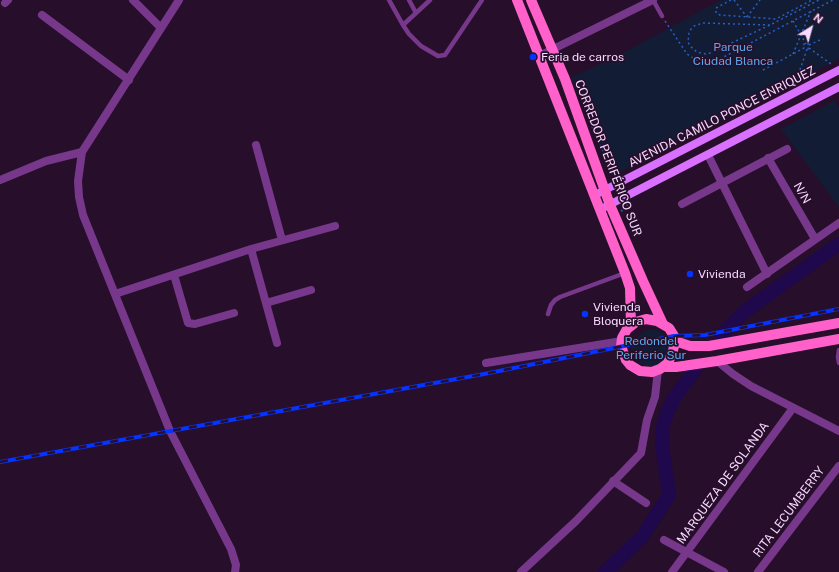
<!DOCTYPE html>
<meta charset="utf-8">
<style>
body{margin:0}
#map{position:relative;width:839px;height:572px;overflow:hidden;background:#270f2b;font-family:"Public Sans",sans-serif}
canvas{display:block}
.north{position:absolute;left:791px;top:8px;width:40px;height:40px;-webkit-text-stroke:3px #270f2b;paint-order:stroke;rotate:37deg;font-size:11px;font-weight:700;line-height:16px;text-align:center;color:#f8d9ff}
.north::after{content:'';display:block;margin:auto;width:14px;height:18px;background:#f8d9ff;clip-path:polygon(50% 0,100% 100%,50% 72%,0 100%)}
</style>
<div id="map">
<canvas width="839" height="572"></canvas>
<div class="north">N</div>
</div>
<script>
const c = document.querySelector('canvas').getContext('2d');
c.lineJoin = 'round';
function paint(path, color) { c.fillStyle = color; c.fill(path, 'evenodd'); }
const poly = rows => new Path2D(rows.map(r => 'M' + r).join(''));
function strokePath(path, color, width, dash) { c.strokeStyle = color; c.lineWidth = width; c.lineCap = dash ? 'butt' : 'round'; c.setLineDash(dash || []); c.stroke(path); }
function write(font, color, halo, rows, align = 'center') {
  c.font = font + ' "Public Sans",sans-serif'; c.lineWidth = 3.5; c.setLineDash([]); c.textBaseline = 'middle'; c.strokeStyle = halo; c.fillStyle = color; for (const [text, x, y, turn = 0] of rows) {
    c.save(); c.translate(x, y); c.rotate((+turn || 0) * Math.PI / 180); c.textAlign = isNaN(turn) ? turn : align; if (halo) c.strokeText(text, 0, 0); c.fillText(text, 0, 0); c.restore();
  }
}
paint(poly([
 [721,0,839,0,839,59,612,176,571,78,623,53],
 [834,101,839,107,839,207,781,129],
 [647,330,655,330,661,332,667,337,670,342,671,347,664,361,656,366,647,366,640,363,635,356,631,347,634,341,639,335]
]), '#121d35');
strokePath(poly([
 [721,336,744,312,839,244],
 [605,572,642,537,669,495,662,445,662,431,666,415,674,398,695,370]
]), '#1f084b', 14);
strokePath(poly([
 [731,0,716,8,716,13,720,15,776,19,812,0],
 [734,0,747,17],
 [747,17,760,0],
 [665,21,687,54,696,60,707,62,718,60,833,0],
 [793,21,806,44],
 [770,25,703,23,694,26,691,29,689,33,688,42,690,46,697,52,706,54,710,53,770,25,819,0],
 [809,45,820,40],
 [809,48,831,64],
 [793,54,811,11],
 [763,70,804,48,808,49,809,45,807,43,804,44,804,48],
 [800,70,807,49],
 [590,122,615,177],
 [621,211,628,208,627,204]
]), '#295ec2', 1.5, [2, 3]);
strokePath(poly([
 [389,0,403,25,430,0],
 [409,0,416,13],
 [653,0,662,16],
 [403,25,409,34,421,46,438,56,445,55,482,0],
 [548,314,551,305,555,300,560,297,625,273],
 [839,350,838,357,839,363]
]), '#77388c', 4.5);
strokePath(poly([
 [133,0,161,28],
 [5,3,8,0],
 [42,15,129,80],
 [256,145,282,240],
 [82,152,78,181,79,197,83,215,170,431,231,549,236,565,235,572],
 [708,155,767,274],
 [768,158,815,239],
 [0,180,46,161,82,152,179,0],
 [682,204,787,149],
 [251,249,277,343],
 [174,275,188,323,195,324,234,313],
 [747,287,839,223],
 [115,294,251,249,335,226],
 [266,303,311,290],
 [717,361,733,374,751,386,839,431],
 [486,363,622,341],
 [613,481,646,503],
 [664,540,724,572],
 [521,572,576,521,641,453,647,420,655,397,658,370],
 [672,572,793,408],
 [758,572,839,466]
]), '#77388c', 8);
strokePath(poly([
 [539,56,653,0]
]), '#77388c', 8);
strokePath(poly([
 [599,193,839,70],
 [605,207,839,87]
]), '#da70ff', 8);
strokePath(poly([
 [517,0,625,273,630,288,631,325],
 [531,0,565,79,610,205,643,281,663,324],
 [646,319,657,321,669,328,674,336,675,341,673,351,668,363,660,369,652,372,640,371,630,365,626,360,621,346,622,338,627,329,636,322,646,319],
 [675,341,690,346,709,346,839,323],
 [663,367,676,367,717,361,839,339]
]), '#ff60c9', 10);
const rail = poly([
 [0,462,484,374,674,336,705,335,839,309]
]);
strokePath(rail, '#0533ff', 4);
strokePath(rail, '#270f2b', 2.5, [8]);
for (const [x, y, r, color] of [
 [533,57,4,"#0533ff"],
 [690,274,4,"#0533ff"],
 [585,314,4,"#0533ff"]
]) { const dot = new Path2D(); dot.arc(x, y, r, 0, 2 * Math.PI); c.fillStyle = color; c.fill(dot); strokePath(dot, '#270f2b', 1.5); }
write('12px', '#5da7e7', '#270f2b', [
 ["Parque",733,47],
 ["Ciudad Blanca",733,61],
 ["Redondel",651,341],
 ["Periferio Sur",651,355]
]);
write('12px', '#f8d9ff', '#270f2b', [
 ["Feria de carros",541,57],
 ["Vivienda",698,274],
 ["Vivienda",593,307],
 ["Bloquera",593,321]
], 'left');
write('12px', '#f8d9ff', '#270f2b', [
 ["AVENIDA CAMILO PONCE ENRIQUEZ",722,117,-27],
 ["CORREDOR PERIFÉRICO SUR",608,158,69],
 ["N/N",802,193,60],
 ["MARQUEZA DE SOLANDA",723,483,-54],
 ["RITA LECUMBERRY",789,512,-53]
]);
</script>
